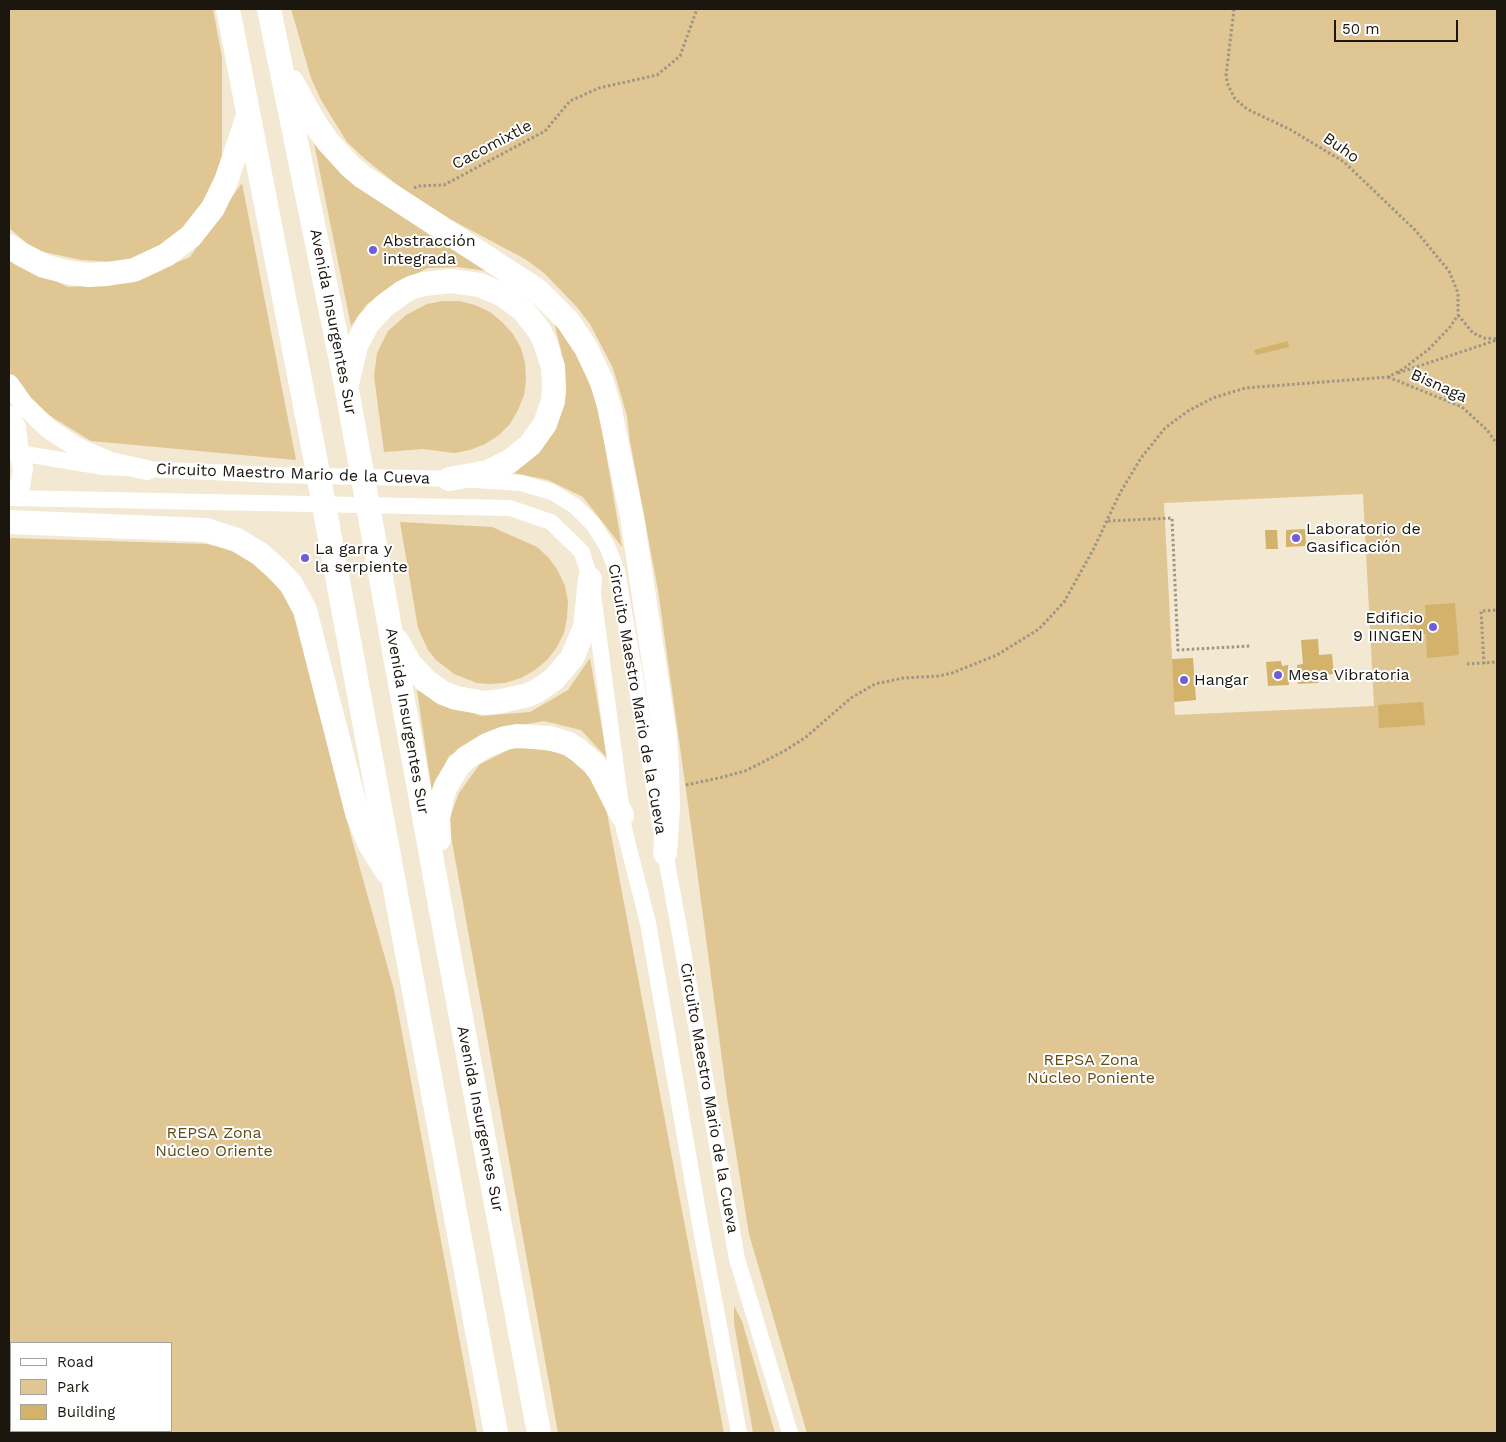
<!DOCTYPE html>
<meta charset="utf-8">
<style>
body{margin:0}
#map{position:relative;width:1506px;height:1442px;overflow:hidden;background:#f3e8d1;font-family:"Work Sans",sans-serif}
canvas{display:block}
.frame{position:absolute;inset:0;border:10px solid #1b170f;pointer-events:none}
.legend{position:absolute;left:10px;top:1342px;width:162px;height:90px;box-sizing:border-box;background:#fff;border:1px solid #a4a29f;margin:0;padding:6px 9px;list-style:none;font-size:15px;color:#1b170f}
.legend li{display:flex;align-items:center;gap:10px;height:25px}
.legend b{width:25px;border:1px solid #a4a29f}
.scale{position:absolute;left:1334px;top:20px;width:124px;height:22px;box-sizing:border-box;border:2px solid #1b170f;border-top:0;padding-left:6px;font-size:15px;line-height:18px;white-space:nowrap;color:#1b170f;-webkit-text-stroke:4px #fff;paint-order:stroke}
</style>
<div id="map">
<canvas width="1506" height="1442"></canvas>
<div class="frame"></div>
<ul class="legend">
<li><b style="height:6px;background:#fff"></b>Road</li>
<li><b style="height:14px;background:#dfc693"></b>Park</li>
<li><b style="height:14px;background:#d3b26b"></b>Building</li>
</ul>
<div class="scale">50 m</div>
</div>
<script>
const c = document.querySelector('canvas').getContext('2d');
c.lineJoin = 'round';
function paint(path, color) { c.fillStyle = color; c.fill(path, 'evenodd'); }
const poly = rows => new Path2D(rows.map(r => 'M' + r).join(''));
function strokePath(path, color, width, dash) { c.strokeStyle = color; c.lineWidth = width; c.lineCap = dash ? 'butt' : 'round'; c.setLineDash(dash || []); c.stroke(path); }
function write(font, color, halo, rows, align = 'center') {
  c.font = font + ' "Work Sans",sans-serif'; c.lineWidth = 4; c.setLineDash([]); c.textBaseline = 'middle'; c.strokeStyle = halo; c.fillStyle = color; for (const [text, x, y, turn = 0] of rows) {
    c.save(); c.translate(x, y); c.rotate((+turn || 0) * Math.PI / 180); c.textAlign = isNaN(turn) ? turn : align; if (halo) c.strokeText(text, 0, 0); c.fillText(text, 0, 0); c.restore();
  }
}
paint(poly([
 [9,9,213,9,222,57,222,160,208,200,183,235,130,263,81,260,35,250,9,228],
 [291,9,1497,9,1497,1433,807,1433,749,1234,727,1097,692,833,658,590,630,441,627,416,613,368,590,324,576,306,544,273,525,259,450,219,400,187,365,159,347,142,321,100,311,78],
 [1363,494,1374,706,1175,715,1164,503],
 [314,143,349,178,437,240,486,271,458,267,428,268,404,279,367,304,351,326],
 [242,183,296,460,91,441,39,409,9,374,9,259,68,287,128,283,190,257],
 [443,301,459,301,475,305,490,312,502,322,513,334,521,348,525,363,526,379,524,395,518,410,510,424,499,435,485,444,470,450,454,453,423,449,384,452,374,376,377,353,388,331,406,315,427,304],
 [552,314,581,362,598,406,622,547,583,497,548,480,514,473,545,443,566,394,561,350],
 [400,522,492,527,537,547,549,558,558,571,565,586,568,601,567,617,564,633,557,647,547,660,535,670,521,678,505,683,489,684,477,683,454,674,436,660,428,650,418,628],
 [9,538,207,544,230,550,248,559,277,586,291,605,298,621,352,840,394,990,477,1433,9,1433],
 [11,1343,171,1343,171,1431,11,1431],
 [590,658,607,758,581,730,544,721,499,729,449,756,432,792,417,690,481,716,530,712,568,690],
 [517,746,561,753,590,771,607,813,724,1433,558,1433,451,836,450,817,459,793,480,764],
 [734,1306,742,1321,775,1433,753,1433,734,1323]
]), '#dfc693');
paint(poly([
 [1288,341,1289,347,1256,355,1254,350],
 [1305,529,1306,546,1286,547,1286,530],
 [1265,530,1277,530,1278,549,1266,549],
 [1455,603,1459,655,1427,658,1426,634,1410,635,1409,619,1426,618,1425,605],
 [1318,639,1319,655,1332,654,1334,674,1318,675,1318,683,1298,684,1297,665,1303,664,1301,640],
 [1193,658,1196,700,1174,702,1172,659],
 [1281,661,1282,666,1288,665,1289,685,1268,686,1266,662],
 [1423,702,1425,725,1379,728,1378,705]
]), '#d3b26b');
strokePath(poly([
 [1234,9,1226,76,1228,85,1235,99,1247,109,1291,130,1344,162,1416,231,1449,271,1458,293,1458,315],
 [414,188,418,186,444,185,545,131,570,101,599,88,657,75,680,56,697,9],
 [1458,315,1473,333,1484,338,1497,339],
 [1398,373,1497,340],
 [1388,377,1462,407,1487,430,1497,444],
 [1108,521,1172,518,1178,650,1250,646],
 [1467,664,1497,662],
 [1484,664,1481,611,1497,610],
 [686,785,723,777,745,771,765,761,786,750,806,737,851,698,875,684,903,678,939,676,952,673,997,655,1039,629,1064,602,1093,550,1120,493,1141,458,1165,428,1188,411,1213,398,1245,388,1388,377,1403,369,1429,349,1450,327,1458,315]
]), '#9e9685', 3, [2.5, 2.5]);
strokePath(poly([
 [19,453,103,467,273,475,460,479,521,483,552,492,575,506,593,524,607,546,617,571,665,853,677,917,737,1259,790,1433],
 [9,498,510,508,551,522,582,552,592,586,624,829,648,923,702,1235,739,1433]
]), '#fff', 16);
strokePath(poly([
 [9,384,24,405,49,429,78,448,110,462,147,470],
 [9,416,16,427,19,453,23,469,20,486,9,496]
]), '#fff', 20);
strokePath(poly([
 [228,9,315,457,496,1433],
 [269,9,347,390,442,916,539,1433],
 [292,82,316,125,328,142,350,166,363,177,537,290,568,321,586,348,602,382,609,406,632,517,665,736,667,767,668,808,665,853],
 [9,246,21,254,44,266,71,273,89,275,107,274,134,270,166,255,191,236,213,208,226,181,248,116],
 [348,380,356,346,368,323,384,306,403,292,413,287,424,284,451,281,480,285,503,295,523,310,539,330,545,342,553,367,554,389,553,401,545,424,530,445,510,461,488,472,449,479],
 [9,522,206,530,237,540,260,554,276,568,291,584,305,610,357,813,369,843,387,872],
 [397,641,410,664,426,681,443,693,456,698,485,703,502,701,528,695,537,691,554,679,572,658,585,627,590,579],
 [439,839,438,819,442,797,446,786,458,766,466,758,487,745,505,738,517,736,550,738,569,744,578,750,594,764,600,772,622,815]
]), '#fff', 24);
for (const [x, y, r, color] of [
 [373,250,5,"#6f5ed8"],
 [1296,538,5,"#6f5ed8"],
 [305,558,5,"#6f5ed8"],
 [1433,627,5,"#6f5ed8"],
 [1278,675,5,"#6f5ed8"],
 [1184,680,5,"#6f5ed8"]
]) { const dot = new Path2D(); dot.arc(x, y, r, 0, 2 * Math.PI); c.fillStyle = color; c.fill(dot); strokePath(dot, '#fff', 2); }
write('16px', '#1b170f', '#fff', [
 ["Cacomixtle",492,145,-28],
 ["Buho",1341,148,35],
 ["Avenida Insurgentes Sur",333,322,79],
 ["Bisnaga",1439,386,24],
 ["Circuito Maestro Mario de la Cueva",293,474,2],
 ["Circuito Maestro Mario de la Cueva",637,699,80],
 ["Avenida Insurgentes Sur",407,721,80],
 ["Circuito Maestro Mario de la Cueva",709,1098,80],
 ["Avenida Insurgentes Sur",480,1119,79]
]);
write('16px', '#1b170f', '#fff', [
 ["Abstracción",383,241],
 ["integrada",383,259],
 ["Laboratorio de",1306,529],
 ["Gasificación",1306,547],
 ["La garra y",315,549],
 ["la serpiente",315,567],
 ["Edificio",1423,618,"right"],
 ["9 IINGEN",1423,636,"right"],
 ["Mesa Vibratoria",1288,675],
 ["Hangar",1194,680]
], 'left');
write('16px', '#624b15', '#fff', [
 ["REPSA Zona",1091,1060],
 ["Núcleo Poniente",1091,1078],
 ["REPSA Zona",214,1133],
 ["Núcleo Oriente",214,1151]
]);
</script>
